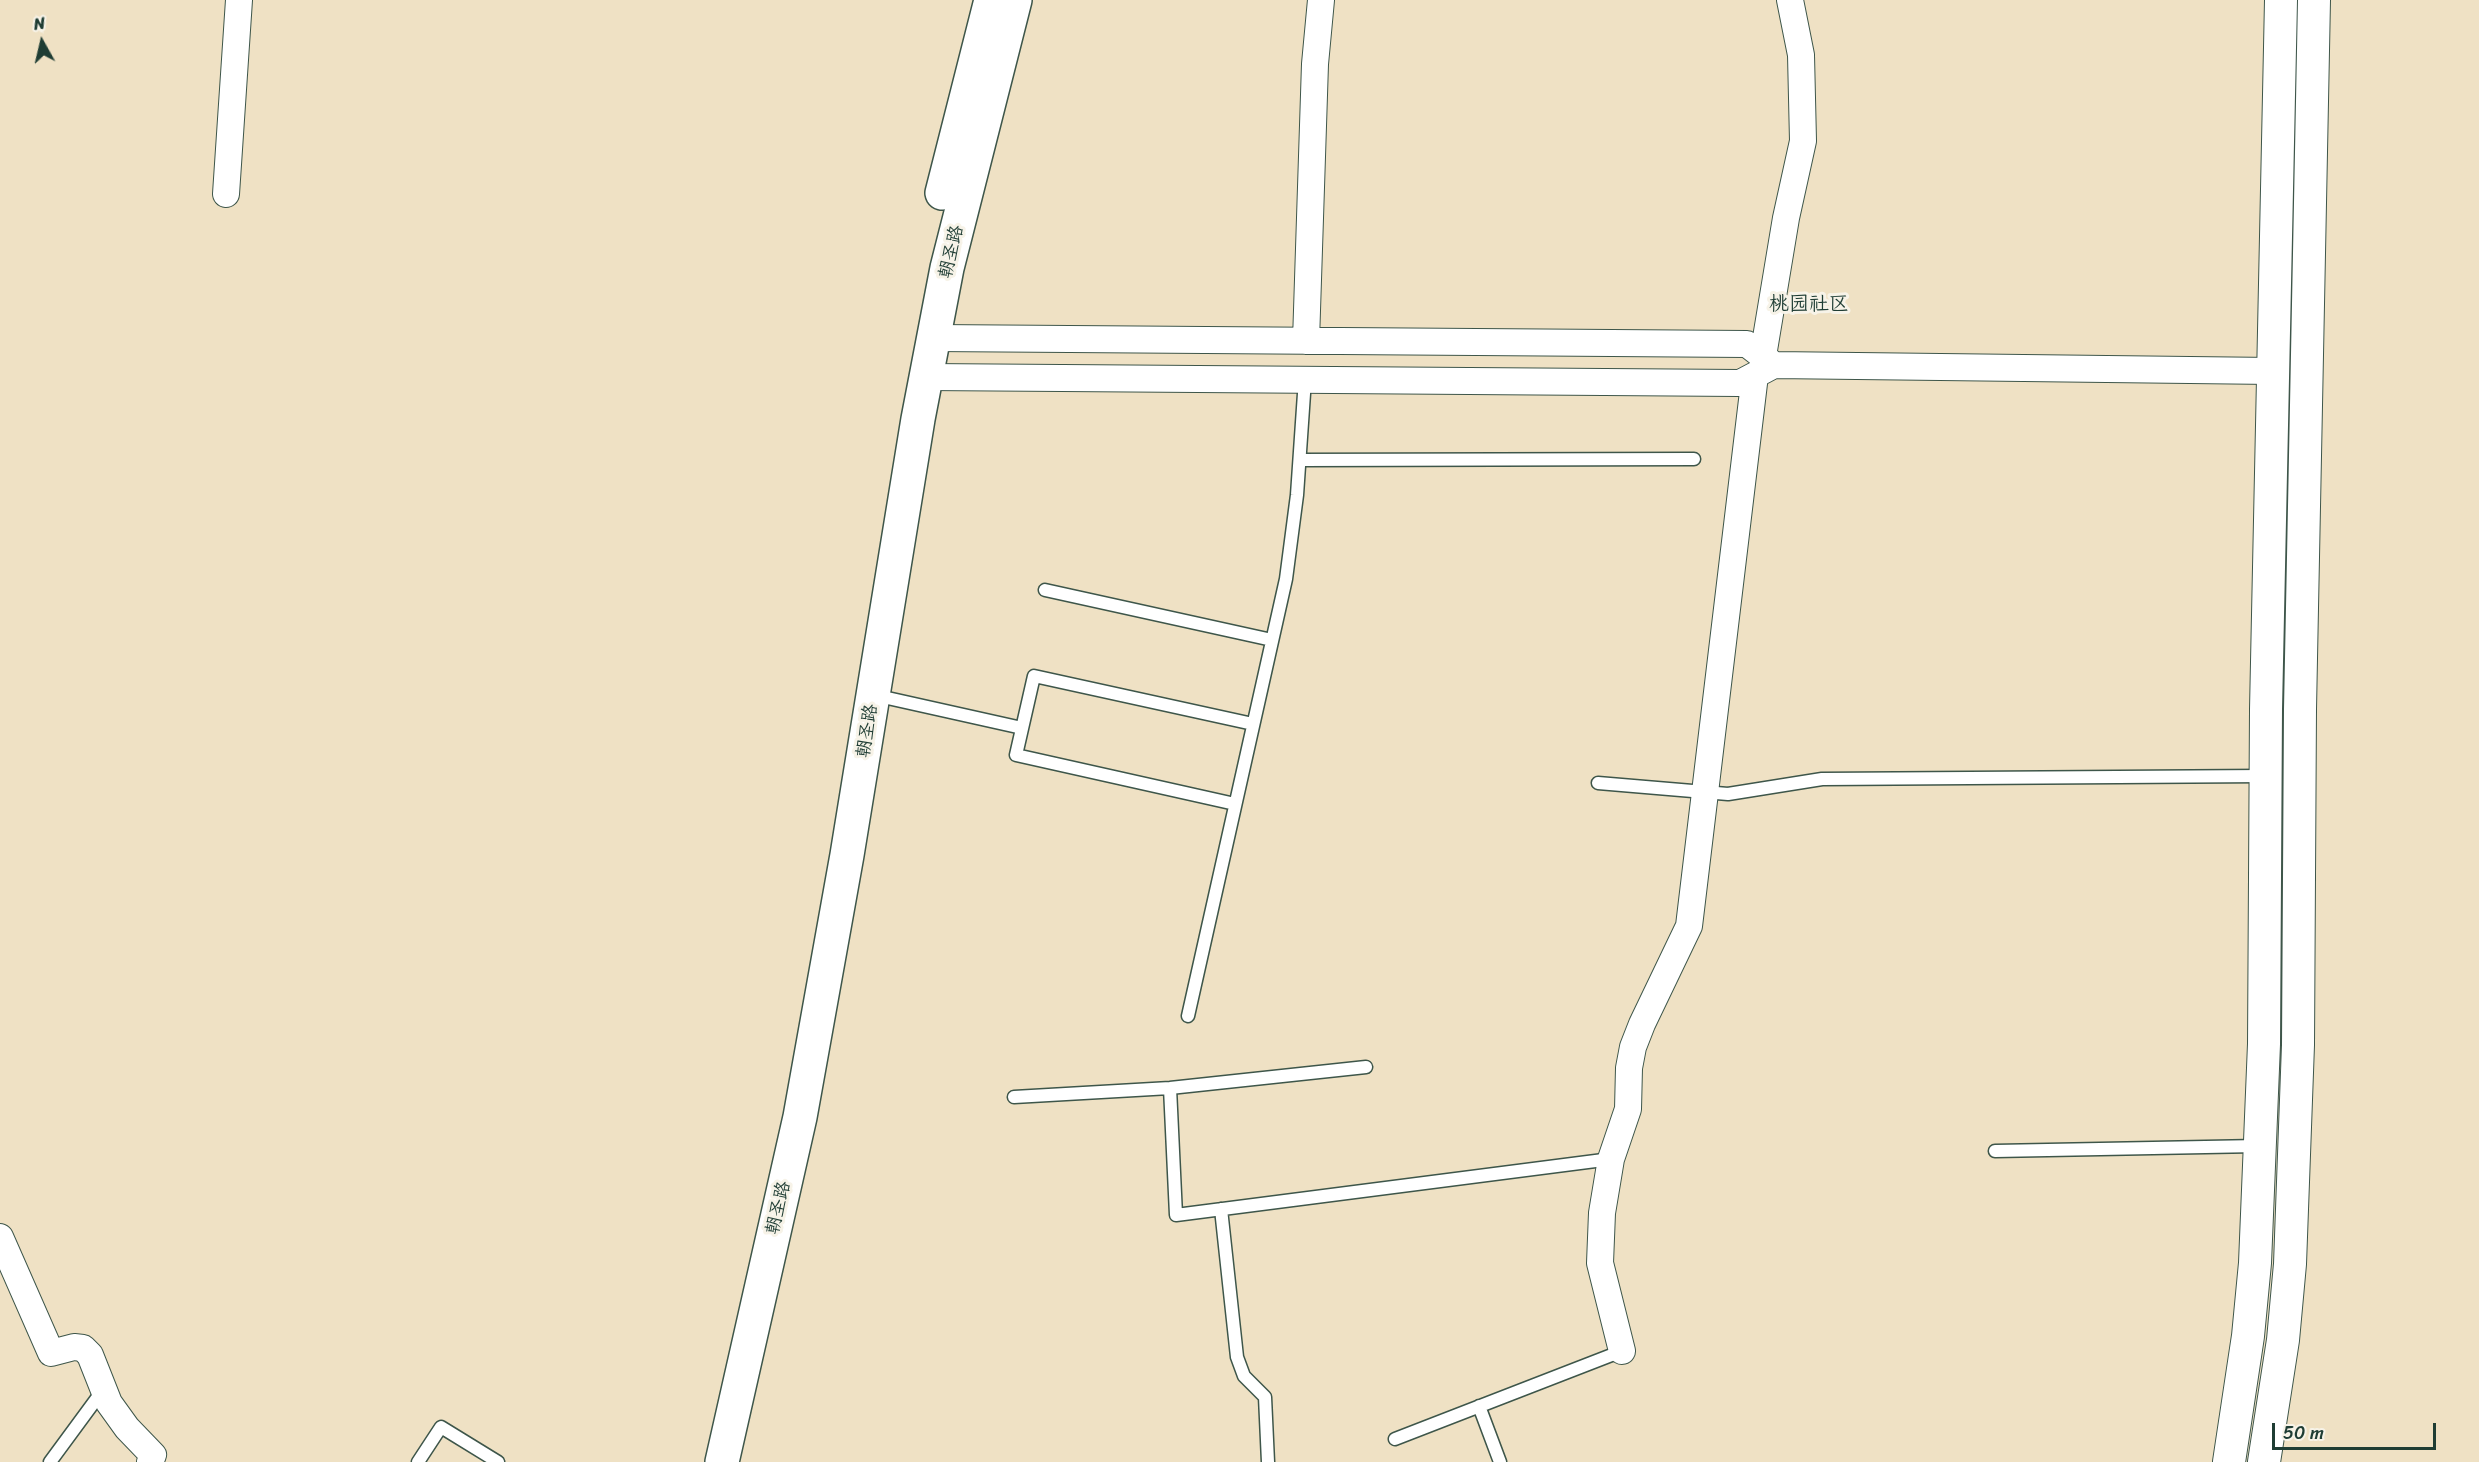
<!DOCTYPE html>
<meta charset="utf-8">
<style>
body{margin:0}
#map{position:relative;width:2479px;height:1462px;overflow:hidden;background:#efe1c4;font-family:Sriracha,sans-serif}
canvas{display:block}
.north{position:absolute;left:12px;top:12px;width:60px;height:60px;-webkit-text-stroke:4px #f7f3e8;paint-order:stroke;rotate:352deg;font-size:16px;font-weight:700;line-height:24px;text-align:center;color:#1f3d34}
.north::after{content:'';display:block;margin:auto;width:21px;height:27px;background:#1f3d34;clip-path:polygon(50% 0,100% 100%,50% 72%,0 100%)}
.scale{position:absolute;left:2272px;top:1423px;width:164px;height:27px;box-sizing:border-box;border:3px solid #1f3d34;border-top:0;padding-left:8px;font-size:18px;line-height:21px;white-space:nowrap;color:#1f3d34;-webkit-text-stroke:4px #f7f3e8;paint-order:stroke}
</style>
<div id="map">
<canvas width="2479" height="1462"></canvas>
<div class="north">N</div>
<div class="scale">50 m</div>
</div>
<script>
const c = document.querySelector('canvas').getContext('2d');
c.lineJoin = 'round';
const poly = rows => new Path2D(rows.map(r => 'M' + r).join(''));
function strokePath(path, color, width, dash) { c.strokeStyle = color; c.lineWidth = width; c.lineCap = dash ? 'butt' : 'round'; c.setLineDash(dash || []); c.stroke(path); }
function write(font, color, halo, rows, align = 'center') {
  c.font = font + ' Sriracha,"LXGW WenKai TC",sans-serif'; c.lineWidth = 6; c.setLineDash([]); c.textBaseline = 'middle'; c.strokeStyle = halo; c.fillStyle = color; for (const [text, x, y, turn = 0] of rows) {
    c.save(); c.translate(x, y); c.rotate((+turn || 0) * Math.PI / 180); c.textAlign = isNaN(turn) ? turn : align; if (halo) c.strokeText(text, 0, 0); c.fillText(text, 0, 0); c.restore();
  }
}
const service = poly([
 [1300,460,1694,459],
 [1045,590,1272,640],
 [874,695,1022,728],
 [1598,783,1728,794,1822,779,2265,776],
 [1235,804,1016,755,1034,676,1253,724],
 [1188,1016,1286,579,1297,495,1305,379],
 [1170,1088,1176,1215,1611,1159],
 [1014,1097,1170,1088,1366,1067],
 [1995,1151,2258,1146],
 [1221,1209,1237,1357,1244,1376,1265,1397,1268,1462],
 [1479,1406,1500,1462],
 [1395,1439,1622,1351],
 [50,1462,103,1390],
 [418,1462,441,1427,498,1462]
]);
const minor = poly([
 [226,194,239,0],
 [934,338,1747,344,1774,365],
 [1306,341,1315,64,1321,0],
 [1763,356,1786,218,1803,141,1801,55,1790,0],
 [926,377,1740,383,1774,365,2273,371],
 [0,1237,51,1353,74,1347,83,1348,90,1355,109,1403,127,1428,153,1455,150,1462],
 [1622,1351,1600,1263,1602,1213,1611,1159,1628,1109,1629,1068,1633,1047,1642,1024,1689,926,1755,375]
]);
const tertiary = poly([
 [2229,1462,2248,1336,2255,1263,2264,1044,2266,709,2281,0],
 [2264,1462,2283,1340,2290,1264,2298,1045,2300,709,2314,0]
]);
const secondary = poly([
 [942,193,991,0],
 [722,1462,800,1117,847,855,918,419,947,268,1015,0]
]);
strokePath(service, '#3e564a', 15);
strokePath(minor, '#3e564a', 28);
strokePath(tertiary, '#3e564a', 34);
strokePath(secondary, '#3e564a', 36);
strokePath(service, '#fff', 12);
strokePath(minor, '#fff', 26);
strokePath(tertiary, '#fff', 32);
strokePath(secondary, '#fff', 33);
write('18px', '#1f3d34', '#f7f3e8', [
 ["朝圣路",952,252,-77],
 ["朝圣路",868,731,-81],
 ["朝圣路",779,1208,-77]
]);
write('20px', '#1f3d34', '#f7f3e8', [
 ["桃园社区",1809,305]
]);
</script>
